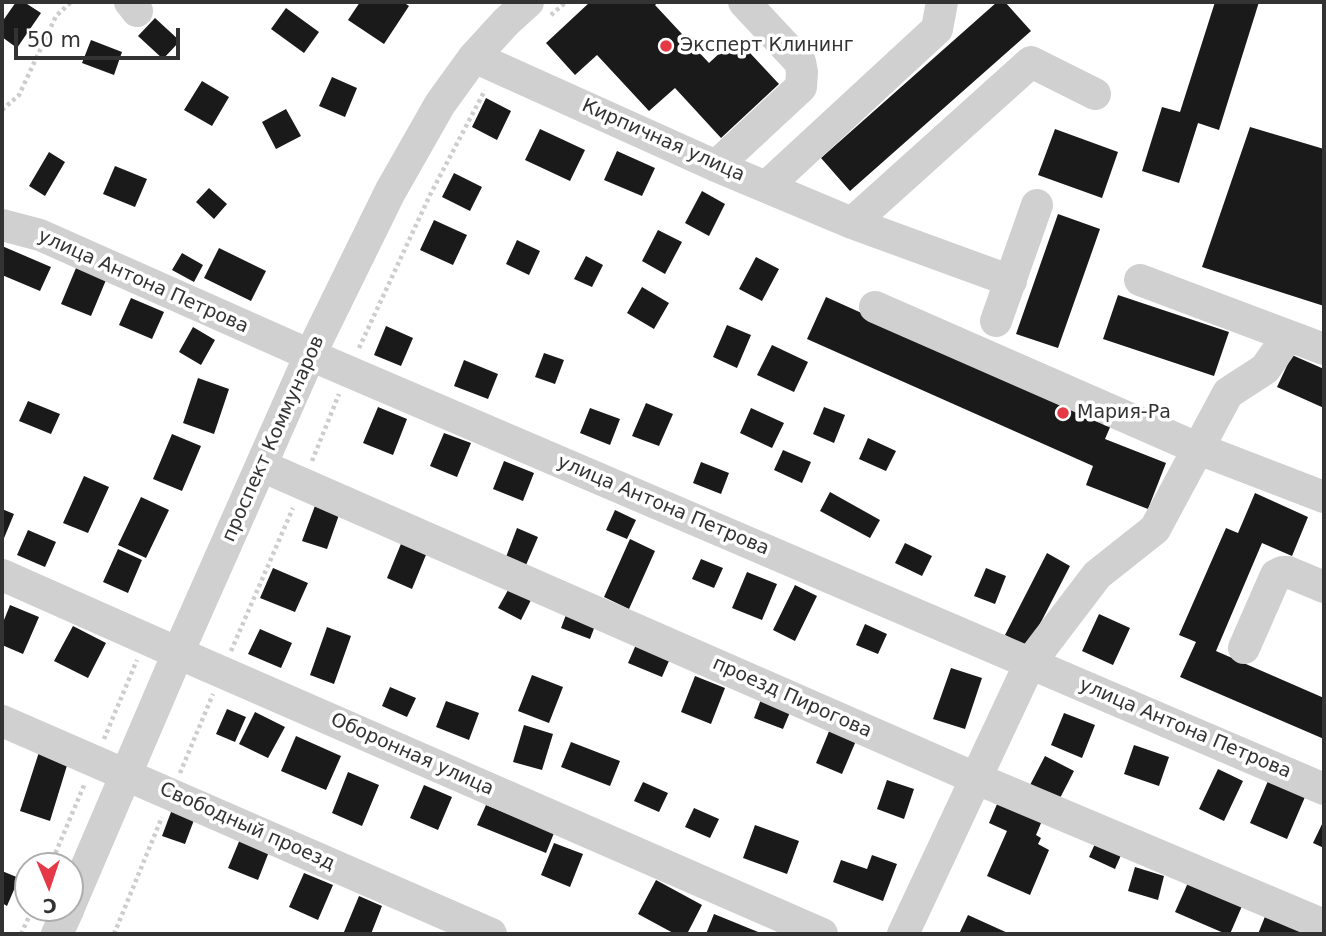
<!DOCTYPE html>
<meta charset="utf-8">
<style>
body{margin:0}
#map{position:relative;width:1326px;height:936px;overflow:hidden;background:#fff;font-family:"DejaVu Sans",sans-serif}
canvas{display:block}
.frame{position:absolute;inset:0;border:4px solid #333;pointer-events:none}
.north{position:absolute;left:14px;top:852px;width:70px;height:70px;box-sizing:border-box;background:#fff;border:2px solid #adadad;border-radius:50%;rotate:178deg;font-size:19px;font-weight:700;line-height:28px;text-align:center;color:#333}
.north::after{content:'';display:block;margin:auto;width:24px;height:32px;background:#e63946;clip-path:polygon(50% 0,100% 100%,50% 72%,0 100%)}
.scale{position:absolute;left:14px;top:28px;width:166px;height:32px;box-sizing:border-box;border:4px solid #333;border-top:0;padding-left:9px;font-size:21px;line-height:24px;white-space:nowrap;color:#333;-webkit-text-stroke:5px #fff;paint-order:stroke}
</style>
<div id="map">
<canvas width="1326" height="936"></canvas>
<div class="frame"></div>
<div class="north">С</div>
<div class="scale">50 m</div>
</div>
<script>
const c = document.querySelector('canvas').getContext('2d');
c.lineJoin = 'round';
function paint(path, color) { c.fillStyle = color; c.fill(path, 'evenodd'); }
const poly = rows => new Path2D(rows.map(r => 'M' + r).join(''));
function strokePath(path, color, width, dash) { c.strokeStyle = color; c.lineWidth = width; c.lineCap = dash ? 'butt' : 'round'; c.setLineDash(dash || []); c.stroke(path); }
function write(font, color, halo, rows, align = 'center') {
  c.font = font + ' "DejaVu Sans",sans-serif'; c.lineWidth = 7; c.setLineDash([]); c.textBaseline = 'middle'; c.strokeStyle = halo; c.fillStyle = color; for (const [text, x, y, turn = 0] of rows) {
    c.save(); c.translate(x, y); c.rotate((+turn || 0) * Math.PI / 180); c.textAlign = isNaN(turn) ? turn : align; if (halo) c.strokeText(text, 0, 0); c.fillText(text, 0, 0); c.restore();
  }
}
paint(poly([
 [16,2,24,2,41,13,17,48,2,37,2,22],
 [360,2,403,2,409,6,384,44,348,20],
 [590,2,659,2,655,5,709,63,736,38,779,84,721,138,675,88,649,111,597,55,575,75,546,43],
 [997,2,1005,2,1031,31,850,191,821,158],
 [1215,2,1259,2,1219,130,1198,123,1179,183,1142,171,1162,107,1180,112],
 [286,8,319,32,304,53,271,29],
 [155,18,180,41,163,59,138,36],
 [91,40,122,52,114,75,82,63],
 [332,77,357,88,345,117,319,106],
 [202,81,229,97,212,126,184,110],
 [486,98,511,111,497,140,472,127],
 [286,109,301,136,276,149,262,122],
 [1250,127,1324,149,1324,306,1202,267],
 [540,129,585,150,570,181,525,160],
 [1055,129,1118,152,1102,198,1038,175],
 [617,151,655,168,642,196,604,180],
 [49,152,65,162,45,196,29,186],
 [115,166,147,179,135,207,103,194],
 [454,173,482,187,470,211,442,197],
 [209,188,227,204,214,219,196,202],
 [702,191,725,204,709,236,685,223],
 [1058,214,1100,229,1058,348,1016,334],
 [434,220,467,235,453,265,420,250],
 [658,230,682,242,665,274,642,261],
 [517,240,540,251,529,275,506,264],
 [2,246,51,267,40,291,2,275],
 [219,248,266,271,251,301,204,278],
 [182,253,203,265,194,282,172,270],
 [586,256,603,265,592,287,574,279],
 [756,257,779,269,762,301,739,289],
 [76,268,106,280,91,316,61,304],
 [642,287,669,303,654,329,627,313],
 [1118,295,1229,332,1214,376,1103,339],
 [826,297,1111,425,1105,439,1166,463,1148,509,1086,485,1093,466,807,339],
 [131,298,164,312,152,339,119,325],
 [727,325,751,335,737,368,713,357],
 [386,326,413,338,401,366,374,355],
 [193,327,215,340,201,365,179,352],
 [772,345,808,362,794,392,757,375],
 [544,353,564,360,555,384,535,377],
 [1292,355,1324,369,1324,408,1277,387],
 [464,360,498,374,488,399,454,386],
 [198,378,229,389,214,434,183,423],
 [28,401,60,414,51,434,19,421],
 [646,403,673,414,659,446,632,436],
 [378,407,407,419,393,455,363,443],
 [824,407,845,415,834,443,813,434],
 [590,408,620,419,610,445,580,433],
 [751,408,784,423,772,448,740,433],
 [444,433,471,443,457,477,430,466],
 [172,434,201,446,182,491,153,479],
 [868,438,896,451,886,471,859,459],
 [783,450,811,462,802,483,774,470],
 [504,461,534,473,523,501,493,489],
 [701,462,729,473,721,494,693,483],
 [84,476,109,487,88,533,63,523],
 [830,492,880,520,870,538,820,511],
 [1255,493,1308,517,1292,556,1262,543,1216,651,1324,698,1324,739,1180,677,1196,642,1179,635,1226,528,1238,533],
 [141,497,169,510,146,558,118,545],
 [316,503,340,512,327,549,302,541],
 [2,509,14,514,2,543],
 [615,510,636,520,627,539,606,530],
 [517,528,538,537,526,565,506,557],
 [28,530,56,542,45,567,17,555],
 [403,539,428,550,412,589,387,578],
 [630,539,655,551,629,609,604,597],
 [905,543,932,556,922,576,895,563],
 [118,549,142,560,128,593,103,582],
 [1047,553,1070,566,1028,647,1005,635],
 [701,559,723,568,714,588,692,579],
 [273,568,308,583,295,612,260,598],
 [986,568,1006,576,995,604,974,596],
 [747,572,777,584,762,620,732,608],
 [512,583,534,594,521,620,498,608],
 [795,585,817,596,795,641,773,630],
 [10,605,39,617,23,654,2,645,2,625],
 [569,607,598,618,590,639,561,628],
 [1099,614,1130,628,1113,665,1082,651],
 [865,624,887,634,878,654,856,645],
 [73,626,106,643,88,678,54,661],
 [327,627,351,636,334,684,310,675],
 [260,629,292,643,281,668,248,654],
 [638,640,672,654,662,677,628,663],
 [951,668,982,678,965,729,933,719],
 [532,675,563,687,549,723,518,711],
 [695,676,725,688,711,724,681,712],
 [390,687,416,698,407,717,382,706],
 [763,694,793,705,783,729,754,718],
 [446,701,479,713,469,740,436,727],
 [227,709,246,717,235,742,216,734],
 [255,712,285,727,268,758,239,744],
 [1064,713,1095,725,1082,758,1051,745],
 [832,724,858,736,842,774,816,763],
 [524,725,553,734,542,770,513,762],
 [296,736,341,756,326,790,281,771],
 [571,742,620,761,610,786,561,767],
 [1134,745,1169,757,1159,786,1124,774],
 [40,749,69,759,50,821,20,811],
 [1045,756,1074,771,1059,800,1030,785],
 [1218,769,1243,781,1224,821,1199,809],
 [348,772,379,785,362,826,332,813],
 [887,780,914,789,904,819,877,809],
 [1268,781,1305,797,1287,839,1250,823],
 [643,782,668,793,659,812,634,801],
 [424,785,452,797,438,830,410,818],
 [1000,797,1044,816,1036,835,1041,838,1038,844,1049,850,1030,895,987,876,1007,831,989,823],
 [174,804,197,812,185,844,162,836],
 [486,805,554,833,546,853,477,825],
 [694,808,719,819,710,838,685,827],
 [1324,820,1324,848,1313,843],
 [755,825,799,841,787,874,743,858],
 [243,832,272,844,258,880,228,868],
 [1099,835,1125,846,1115,869,1089,857],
 [554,843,583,854,570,887,541,875],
 [872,855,897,864,883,901,833,882,841,860,867,869],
 [1135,867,1164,876,1158,900,1128,891],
 [2,871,19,878,7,906,2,903],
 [304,873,333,885,318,920,289,907],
 [1191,876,1245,899,1230,934,1226,934,1175,912],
 [656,880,702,905,687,934,675,934,638,914],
 [359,896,382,906,371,934,349,934,344,932],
 [1268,909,1303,924,1299,934,1258,934],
 [714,914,763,934,706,934],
 [968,915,1010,934,959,934]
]), '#1a1a1a');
strokePath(poly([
 [551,15,566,2],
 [2,110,19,95,56,16,71,2],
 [359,348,430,195,485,90],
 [312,461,339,394],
 [231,651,293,508],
 [104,739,137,660],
 [180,773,213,694],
 [50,866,85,783],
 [21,934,33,908],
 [114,934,162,817]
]), '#cdcdcd', 4.5, [3.5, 3.5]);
strokePath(poly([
 [130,2,137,11],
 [474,57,716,166,852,223,1011,281],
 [716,166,801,87,802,72,800,62,744,2],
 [767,186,937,29,942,2],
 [852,223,1031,62,1095,94],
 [2,225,40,235,310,355,1324,789],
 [1140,280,1324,349],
 [875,307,1199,449,1324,497],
 [996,321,1037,205],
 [262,466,975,778,1324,925],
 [2,575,178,653,822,934],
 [1244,648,1276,575,1282,572,1288,572,1324,587],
 [2,721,491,934],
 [70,905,178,653,310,355,390,192,440,104,474,57,506,22,528,2],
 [57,934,69,908],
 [903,934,1030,663,1097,575,1155,529,1228,393,1265,369,1288,336]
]), '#d0d0d0', 32);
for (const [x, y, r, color] of [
 [666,46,7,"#e63946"],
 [1063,413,7,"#e63946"]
]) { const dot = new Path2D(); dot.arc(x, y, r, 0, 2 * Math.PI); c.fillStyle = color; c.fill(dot); strokePath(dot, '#fff', 2.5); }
write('19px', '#333', '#fff', [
 ["Эксперт Клининг",680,46],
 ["Мария-Ра",1077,413]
], 'left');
write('19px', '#333', '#fff', [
 ["Кирпичная улица",663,141,24],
 ["улица Антона Петрова",143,282,24],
 ["проспект Коммунаров",274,439,-66],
 ["улица Антона Петрова",663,506,23],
 ["проезд Пирогова",792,698,24],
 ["улица Антона Петрова",1185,729,23],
 ["Оборонная улица",412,755,24],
 ["Свободный проезд",247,827,24]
]);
</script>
